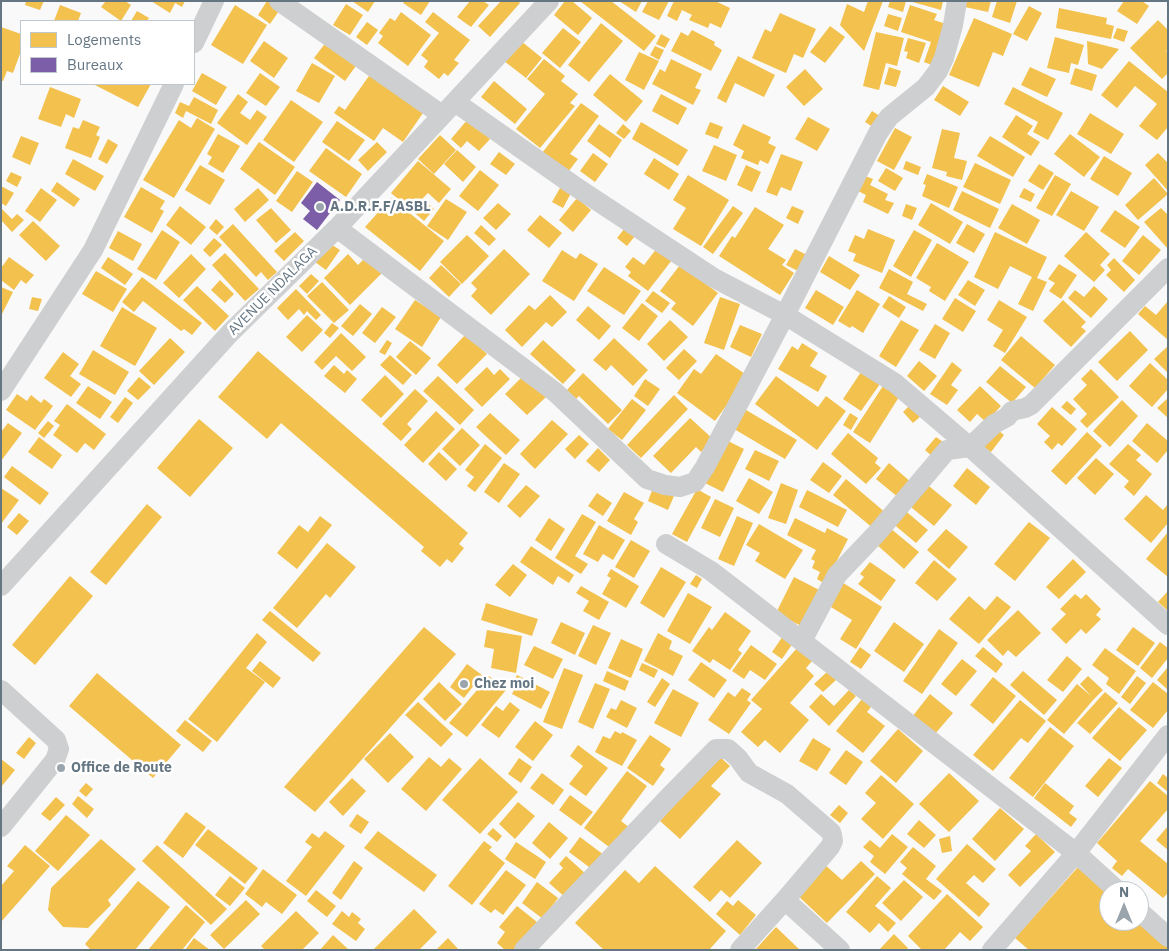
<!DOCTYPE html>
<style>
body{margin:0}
#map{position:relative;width:1169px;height:951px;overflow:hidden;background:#f9f9f9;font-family:"IBM Plex Sans",sans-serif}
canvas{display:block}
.frame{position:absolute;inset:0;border:2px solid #657683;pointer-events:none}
.legend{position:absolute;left:20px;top:20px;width:175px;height:65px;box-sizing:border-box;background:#fff;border:1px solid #c1c8cd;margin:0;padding:6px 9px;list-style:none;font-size:15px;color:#657683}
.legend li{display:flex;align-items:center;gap:10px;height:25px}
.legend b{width:25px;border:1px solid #c1c8cd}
.north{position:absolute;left:1099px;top:881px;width:50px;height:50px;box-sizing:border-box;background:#fff;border:1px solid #c1c8cd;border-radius:50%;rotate:0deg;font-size:14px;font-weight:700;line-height:20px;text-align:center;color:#657683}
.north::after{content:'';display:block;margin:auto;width:18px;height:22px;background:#99a4ac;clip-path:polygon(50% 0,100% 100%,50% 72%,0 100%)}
</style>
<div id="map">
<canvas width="1169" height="951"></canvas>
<div class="frame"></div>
<ul class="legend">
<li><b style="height:14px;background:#f2c14e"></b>Logements</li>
<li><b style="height:14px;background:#7b5ea7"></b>Bureaux</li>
</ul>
<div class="north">N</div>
</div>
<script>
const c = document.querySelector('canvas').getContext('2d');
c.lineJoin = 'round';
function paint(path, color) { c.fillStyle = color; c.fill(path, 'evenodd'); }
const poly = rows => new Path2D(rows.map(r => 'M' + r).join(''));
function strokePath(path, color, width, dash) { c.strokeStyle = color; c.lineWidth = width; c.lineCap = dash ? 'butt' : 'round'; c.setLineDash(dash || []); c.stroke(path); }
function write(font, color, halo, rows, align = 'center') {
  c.font = font + ' "IBM Plex Sans",sans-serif'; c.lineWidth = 5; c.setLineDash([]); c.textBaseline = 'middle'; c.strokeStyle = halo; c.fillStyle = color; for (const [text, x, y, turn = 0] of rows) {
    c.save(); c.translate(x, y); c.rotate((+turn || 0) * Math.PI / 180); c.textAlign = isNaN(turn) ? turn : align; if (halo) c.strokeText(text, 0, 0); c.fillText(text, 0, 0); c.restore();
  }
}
paint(poly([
 [26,1,44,1,40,10,25,5],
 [106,1,125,1,131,5,121,21,101,7],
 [151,1,185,1,182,7,175,3,170,13],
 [267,1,272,1,281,8,270,24,258,15],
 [352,1,375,1,368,12],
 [405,1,430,1,421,15,403,3],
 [470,1,483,1,489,5,471,27,457,17],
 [501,1,518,1,520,3,490,37,478,26],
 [565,1,572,1,592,18,578,35,554,15],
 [580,1,611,1,656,36,644,51],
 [619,1,642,1,636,12],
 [648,1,669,1,659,20,642,12],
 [674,1,715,1,730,8,721,28,710,23,708,28,689,20,692,15,682,10,677,21,667,16],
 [868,1,883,1,864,51,840,25,847,4,864,12],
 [890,1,906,1,903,12,888,7],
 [909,1,943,1,941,10],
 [967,1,991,1,988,12,965,7],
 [997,1,1017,1,1010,23,992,17],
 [1124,1,1142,1,1149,6,1137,24,1117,11],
 [346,4,363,15,350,35,333,25],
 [60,5,81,13,78,21,54,21],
 [235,5,267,25,243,64,211,45],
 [910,5,937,14,934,20,946,24,932,65,924,62,931,42,901,32],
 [1029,6,1042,13,1027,41,1013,34],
 [1059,8,1107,18,1106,24,1114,26,1111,39,1056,28],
 [137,11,149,18,147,21,131,21],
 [401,12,431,35,408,66,378,43,383,36,379,33,390,18,395,21],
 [433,12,470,40,454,60,459,63,448,76,444,73,439,79,424,67,428,61,421,55,439,33,425,22],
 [780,13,816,29,803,58,794,54,786,73,752,58,765,29,771,32],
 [888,14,902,18,898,31,884,26],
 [974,18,1012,34,1003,56,993,52,979,87,949,75],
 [1158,20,1168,30,1168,50,1166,51,1168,53,1168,73,1162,79,1130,48],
 [367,22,378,30,367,45,356,37],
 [601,23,623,41,589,82,568,65],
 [830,26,845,37,825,63,810,52],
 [1,27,21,34,21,51,13,73,7,71,3,81,1,81],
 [563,28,581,42,560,68,542,53],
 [1117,28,1128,31,1124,42,1113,38],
 [692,30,715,42,714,45,722,50,711,71,671,51,681,32,688,36],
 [876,32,904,38,897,66,886,63,879,90,863,86],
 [661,34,670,39,665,48,656,44],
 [1055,37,1084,45,1078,65,1071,63,1069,73,1047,68],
 [908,38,926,43,919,63,906,58,908,52,904,51],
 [264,41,288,58,274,78,250,61],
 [327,41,358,63,345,81,314,58],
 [521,41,542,58,526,78,504,61],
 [1087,41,1119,49,1102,69,1088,64],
 [655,46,664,50,659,60,650,55],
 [639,52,659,61,644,90,625,80],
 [738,56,775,75,764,97,735,83,726,103,717,98],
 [544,59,565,76,561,81,578,94,570,103,575,106,540,148,516,129,545,94,527,79],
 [671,59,702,74,695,88,701,90,693,105,652,84,660,69,665,72],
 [1129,61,1168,92,1168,127,1157,140,1139,126,1157,104,1135,86,1117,108,1101,95],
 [312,63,335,76,319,103,296,91],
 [889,67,901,71,896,87,884,84],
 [1030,67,1056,79,1047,97,1021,85],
 [1075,68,1097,75,1092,91,1070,84],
 [805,69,823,89,804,106,786,87],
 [202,73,227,87,216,105,192,91],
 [260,73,280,87,266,106,246,93],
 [371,73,425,110,403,142,383,128,374,141,334,113,339,106,345,110],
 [610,74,643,101,626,122,593,95],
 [494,81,527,109,515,124,481,97],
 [93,84,151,84,138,107],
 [943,86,969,102,960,116,934,100],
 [50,87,81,99,74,118,66,114,61,127,38,119],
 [1013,87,1063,113,1048,140,1033,132,1038,122,1004,104],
 [238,94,248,102,240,113,250,120,257,110,267,117,247,145,217,123],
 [661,94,687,108,678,125,652,111],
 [194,97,218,110,211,124,186,111,183,118,175,113,180,102,189,106],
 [291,100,323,122,294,162,263,140],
 [581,103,599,116,570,154,578,159,568,172,542,153],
 [872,111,880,116,873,127,865,122],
 [1090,113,1124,134,1111,154,1077,134],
 [1016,115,1033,126,1027,134,1040,142,1031,156,1002,137],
 [808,117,830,129,817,151,795,139],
 [197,118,215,129,174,198,143,180,179,120,191,128],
 [468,119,490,139,479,151,467,141,461,148,451,139],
 [83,120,100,127,96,135,100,137,91,158,65,148,73,127,79,129],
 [337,121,365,140,349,161,322,142],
 [641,122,688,150,678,166,632,139],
 [710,122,723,127,718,139,705,134],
 [599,124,622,140,610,158,587,141],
 [623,124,631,131,624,139,616,133],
 [743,124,771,137,768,143,776,147,768,164,760,160,758,165,741,158,744,151,733,145],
 [895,128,912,137,894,170,877,161],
 [942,129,960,133,954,158,967,161,962,180,946,176,947,172,932,168],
 [218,134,240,146,223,173,208,164,212,157,207,154],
 [1070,134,1100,157,1084,177,1054,154],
 [440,135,456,150,434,174,418,159],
 [21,136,39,143,30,165,12,157],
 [990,136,1025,157,1013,177,977,156],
 [108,139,118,145,107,164,98,159],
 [259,142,295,167,275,195,240,169],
 [377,142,387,152,368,171,358,160],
 [714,145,737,155,726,181,702,171],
 [326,148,362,174,346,197,309,171],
 [457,150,476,167,463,182,444,164],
 [499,152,515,164,506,175,490,164],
 [593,153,608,164,595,182,580,171],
 [1158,153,1168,163,1168,191,1145,165],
 [781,154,803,162,791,191,781,187,777,196,766,192],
 [1104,156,1132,173,1118,196,1090,179],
 [654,158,679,174,669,190,644,174],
 [73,159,104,176,95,191,65,174],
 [418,161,451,189,439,203,428,193,422,199,434,209,424,221,391,193],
 [906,161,921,167,918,175,903,169],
 [975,163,1011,180,1000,204,963,187],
 [1039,164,1054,173,1043,190,1028,181],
 [200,165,225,180,210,205,185,190],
 [746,165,761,172,752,192,737,185],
 [886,168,903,178,895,191,878,181],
 [480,170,499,185,478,211,459,196],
 [297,171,313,182,292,212,276,201],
 [11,172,22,177,17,187,6,181],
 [927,174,958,187,949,208,922,196,926,185,923,184],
 [688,175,729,200,701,246,673,229,686,208,673,200],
 [1055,175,1071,184,1052,216,1036,208],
 [865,176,873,179,870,185,888,194,885,200,894,203,888,214,863,202,866,195,858,191],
 [1154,178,1168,194,1138,220,1125,205],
 [57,182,80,199,74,207,51,191],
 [1,186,14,193,6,206,1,203],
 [141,187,165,201,160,209,164,211,152,233,124,217],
 [41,188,57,200,40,222,25,211],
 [258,188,269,200,245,222,234,209],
 [560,188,571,193,563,208,552,202],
 [1024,188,1035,194,1031,202,1019,197],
 [962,191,999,209,990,228,953,210],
 [1071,191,1099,207,1084,231,1056,215],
 [391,198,444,241,420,271,365,227],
 [577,198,591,210,573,232,559,220],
 [446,199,467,212,448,240,427,226],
 [498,203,511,214,496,230,483,218],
 [931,203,963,222,950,244,918,225],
 [906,204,917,208,912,220,902,216],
 [1012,204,1040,220,1027,244,998,228],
 [180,206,206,227,191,245,166,225],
 [733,206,743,213,713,254,703,247],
 [792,206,804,211,798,224,786,218],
 [755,207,784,225,768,249,786,260,782,265,794,273,780,295,719,256,732,236,735,238],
 [1,208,12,219,17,214,24,220,12,232,1,220],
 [271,208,291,230,276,243,256,220],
 [1161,208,1168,215,1168,249,1144,222],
 [1115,210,1140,227,1125,248,1100,231],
 [540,215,562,233,549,248,527,230],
 [216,219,224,227,217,235,209,228],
 [33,221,60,246,46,261,19,235],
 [233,224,277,272,268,280,261,272,256,277,219,237],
 [967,224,985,234,974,253,956,243],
 [481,225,496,239,489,246,474,233],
 [625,228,635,236,627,246,617,238],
 [868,229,895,240,882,273,853,261,856,254,848,251,855,235,864,239],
 [162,230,180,242,156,280,137,269],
 [914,230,932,240,911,277,893,266],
 [118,231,142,244,133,261,109,248],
 [295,232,304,241,284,261,274,251],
 [995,232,1047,257,1037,278,1047,282,1033,311,1018,304,1032,277,1010,266,998,289,974,277],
 [1086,232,1110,254,1100,265,1105,270,1094,282,1064,256],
 [467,235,489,256,462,284,440,262],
 [1143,235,1161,250,1139,275,1122,261],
 [214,238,222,245,210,257,203,250],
 [329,243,340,250,326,270,315,262],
 [937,243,969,262,945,301,929,291,931,287,916,278],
 [657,248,672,260,648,291,628,276,631,272,625,267,633,257,644,265],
 [504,249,530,274,491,315,471,296,477,289,471,283],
 [795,249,809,256,800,272,786,265],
 [562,250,576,259,580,253,598,264,574,301,542,281],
 [225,253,259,289,245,301,212,265],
 [191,254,206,269,179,298,163,283],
 [348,254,358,265,366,257,382,273,350,305,324,278],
 [829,256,860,275,850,290,820,272],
 [9,257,34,275,26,284,21,280,14,290,1,280,1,268],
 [108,257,133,274,125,285,101,268],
 [1114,258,1135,280,1124,292,1106,275,1111,270,1107,265],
 [1059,264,1077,275,1061,299,1049,291,1055,283,1048,279],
 [441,265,461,284,449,297,429,278],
 [680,265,718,293,693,326,671,309,676,303,660,291],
 [604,267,641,291,624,315,587,291],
 [889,269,913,282,907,294,927,304,923,311,879,288],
 [96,271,127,289,113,312,82,294],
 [311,274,319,281,307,294,299,286],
 [142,277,202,323,192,335,184,329,181,331,143,301,134,312,122,302],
 [220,280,234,294,225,303,211,290],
 [968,280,985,290,975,306,958,295],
 [322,282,349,310,334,323,307,296],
 [197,286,229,316,215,331,183,300],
 [1094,286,1108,299,1091,318,1068,298,1075,290,1084,297],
 [1,287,13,292,1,316],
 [296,289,321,315,316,320,307,311,304,315,299,309,288,320,277,308],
 [816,290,844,307,833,325,805,308],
 [857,290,880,304,863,333,852,326,850,328,838,321],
 [653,291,670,303,662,313,645,301],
 [550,295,567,312,552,327,546,322,522,347,505,330,529,305,535,310],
 [889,296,906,307,899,318,882,307],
 [32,297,42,299,38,311,29,309],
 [720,297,740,304,724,350,704,343],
 [955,298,976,311,963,332,942,319],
 [415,300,441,317,422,347,395,329],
 [999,300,1027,317,1005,353,993,346,1003,330,987,320],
 [1063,300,1086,322,1081,327,1086,331,1071,347,1043,321],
 [1168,301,1168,340,1138,314,1145,306,1156,315],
 [642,303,658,316,639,341,622,328],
 [360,304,372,314,353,336,341,326],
 [588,306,611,326,599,340,576,320],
 [122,307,157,328,135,366,100,346],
 [382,307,396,317,375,343,362,333],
 [307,315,323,330,302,352,286,337],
 [670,320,688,337,664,361,647,344],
 [901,320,919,330,896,367,879,356],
 [332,323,339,328,330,338,324,333],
 [935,324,950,333,935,359,919,350],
 [740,325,762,334,751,357,730,347],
 [1130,331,1148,350,1117,381,1098,362],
 [341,333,366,357,352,371,336,356,322,370,314,362],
 [466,334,487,354,457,384,437,365],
 [1021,336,1055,365,1035,388,1001,360],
 [170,338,185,352,154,385,139,371],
 [614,338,648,370,633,386,611,365,606,371,593,360],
 [387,340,392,343,385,355,379,352],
 [543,340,576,370,563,384,530,354],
 [410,341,431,358,416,375,396,357],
 [802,343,818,353,810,366,827,376,818,392,778,369,792,346,798,350],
 [1168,346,1168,373,1154,359],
 [684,349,697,361,679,380,666,368],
 [93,350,129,372,115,395,79,374],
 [258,351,468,533,459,544,464,548,452,563,447,559,440,567,421,551,424,547,281,423,267,439,218,397],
 [63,352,79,364,70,376,81,384,71,397,44,378],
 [716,354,748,376,715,421,677,393,694,369,701,374],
 [390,355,412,375,403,385,380,365],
 [919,361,937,376,924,391,907,376],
 [952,362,962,370,951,385,958,390,947,405,930,394],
 [1150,363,1168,380,1168,389,1152,407,1129,386],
 [334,365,344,374,347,370,357,379,345,393,324,376],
 [1000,366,1026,387,1012,403,986,382],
 [487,367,494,375,500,369,510,379,482,407,464,389],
 [1091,369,1119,397,1087,428,1080,421,1087,414,1073,399,1087,385,1081,379],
 [861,372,880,384,861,411,843,399],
 [583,373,622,410,608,424,579,396,575,400,565,392],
 [385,375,404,394,381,418,361,400],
 [524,375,546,397,527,415,505,394],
 [438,376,474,410,460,425,423,391],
 [776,376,818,407,826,396,846,411,817,450,755,404],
 [139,377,151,387,138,400,127,391],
 [645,379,660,389,648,406,634,396],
 [88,386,112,402,100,419,76,403],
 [883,386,899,397,870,443,853,432],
 [980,386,1001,406,986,422,977,414,970,422,957,410],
 [415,389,428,401,407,424,412,429,401,441,382,424],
 [17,394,27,401,31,395,41,403,44,399,53,406,35,430,6,410],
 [674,395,688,409,641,458,627,445],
 [125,397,133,403,118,423,110,417],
 [1168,398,1168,418,1157,408],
 [632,399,646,410,622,440,608,429],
 [1122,400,1138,416,1110,447,1093,431],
 [1067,401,1076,409,1071,415,1061,407],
 [67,404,106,434,94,450,85,443,77,453,53,435,60,425,54,421],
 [910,405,921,416,913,423,903,412],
 [1052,407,1077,429,1062,446,1058,443,1052,450,1044,442,1050,436,1037,424],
 [746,410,797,440,785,459,734,429],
 [436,411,455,429,423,463,404,445],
 [490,413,520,440,506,455,476,427],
 [850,413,858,418,851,430,843,425],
 [690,418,713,439,701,452,696,447,671,473,653,456],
 [199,419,233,448,190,497,157,468],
 [552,420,568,434,535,469,520,454],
 [48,421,54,426,44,438,38,433],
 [8,423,22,433,1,461,1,432],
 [1147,423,1168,441,1168,450,1157,463,1132,441],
 [462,428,480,445,460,466,442,449],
 [995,428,1004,435,991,452,981,445],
 [1087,432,1102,446,1066,485,1051,471],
 [848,433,878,458,875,463,881,468,866,484,831,454],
 [579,435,589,444,575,459,565,449],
 [39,437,62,455,52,469,28,452],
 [936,437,946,444,934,458,925,450],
 [726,440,744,449,723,492,705,483],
 [485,444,502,458,475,492,467,486,474,477,465,470],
 [1128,444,1141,455,1136,460,1152,474,1134,496,1124,487,1129,481,1109,464],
 [598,448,610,460,599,472,586,461],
 [755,450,779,461,769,481,745,469],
 [439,452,457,469,446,481,428,464],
 [1096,458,1114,474,1095,495,1077,478],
 [823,462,842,476,829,493,810,480],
 [504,463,520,474,499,503,484,492],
 [889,463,912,483,899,498,876,479],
 [12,466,49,493,40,505,4,477],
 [967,468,990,487,976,505,953,486],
 [749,478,773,492,759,514,736,501],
 [846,479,887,514,874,529,833,495],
 [924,482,952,505,934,526,906,503],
 [781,483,798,490,786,524,768,518],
 [526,485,540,496,520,518,507,506],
 [1,488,19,500,1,524],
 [653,488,674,496,668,510,648,501],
 [697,489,711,497,687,542,672,534],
 [807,490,847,510,838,527,799,507],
 [624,492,644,503,634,519,638,522,631,535,607,521],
 [597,493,612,503,603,516,588,506],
 [1146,495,1163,510,1168,504,1168,523,1151,543,1124,519],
 [715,499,734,508,720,537,701,528],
 [147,504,162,517,106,585,90,572],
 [902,508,928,530,916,543,891,522],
 [19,513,29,521,17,535,7,527],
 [582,514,596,522,575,556,588,564,581,574,555,558],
 [320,516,332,525,297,569,277,553,299,525,308,532],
 [737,516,753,523,734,566,718,559],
 [549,518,565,529,551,551,535,540],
 [795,518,825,533,827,528,848,539,825,584,817,579,820,572,812,568,815,561,811,559,816,550,787,535],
 [1029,522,1050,538,1015,581,994,564],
 [759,524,803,550,785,579,755,561,760,553,746,545],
 [599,525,625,540,613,560,603,554,598,562,583,554],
 [890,528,919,552,904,569,876,544],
 [946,529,968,547,949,569,927,550],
 [1168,532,1168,577,1146,559],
 [631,540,650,551,634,578,615,567],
 [327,543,356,567,330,598,326,594,297,628,273,608],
 [531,546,574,575,569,583,558,576,553,585,520,562],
 [1073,559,1086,572,1059,599,1046,587],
 [934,560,957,579,937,601,915,583],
 [870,562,896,580,881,601,858,584,864,577,860,574],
 [513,564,527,575,510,597,495,585],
 [661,567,686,582,664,618,640,603],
 [611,569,639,586,626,608,602,594,611,578,607,576],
 [696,575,702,579,697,588,690,584],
 [70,576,93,596,35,665,12,645],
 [794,577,825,593,807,629,776,613],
 [840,581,882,607,856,649,840,639,852,620,826,604],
 [581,586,609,602,599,620,583,611,589,601,576,593],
 [1168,591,1168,609,1167,610,1158,602],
 [688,593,712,607,690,644,667,631],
 [1075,594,1081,599,1086,594,1101,609,1096,615,1101,619,1086,634,1081,629,1066,644,1051,629,1066,614,1060,609],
 [969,596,985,610,997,596,1011,607,979,644,949,619],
 [486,603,538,619,532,636,481,620],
 [1018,610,1041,633,1016,657,1008,650,1003,656,987,640],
 [270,611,321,653,313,662,262,620],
 [725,612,751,631,738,650,742,653,730,670,713,659,710,663,692,651,709,627,712,630],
 [561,622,585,633,575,655,551,643],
 [894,622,924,644,904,672,874,651],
 [593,625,611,633,596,665,578,656],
 [424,627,456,654,315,812,284,787],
 [1133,627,1155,643,1138,666,1116,650],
 [939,629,958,643,922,694,903,681],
 [487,630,522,636,516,673,491,668,494,649,484,647],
 [257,633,267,642,246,668,265,682,217,742,188,719],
 [658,633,672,641,669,649,683,656,673,676,644,661],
 [783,636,793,643,782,659,772,652],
 [621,639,643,649,631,678,608,668],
 [1160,642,1168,648,1168,658,1152,678,1140,668],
 [751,645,777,664,765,680,750,670,744,679,732,671],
 [534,646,563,659,553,679,524,665],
 [798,647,813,660,806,668,814,676,790,703,809,720,780,753,765,740,758,747,741,732,762,709,751,700],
 [860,647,871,655,861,669,850,662],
 [983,647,1003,664,996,673,975,656],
 [1105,648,1136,671,1119,694,1106,684,1109,678,1092,665],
 [1067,656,1082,669,1063,692,1047,680],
 [962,659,977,671,956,696,941,684],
 [260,661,281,678,273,688,252,671],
 [701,662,727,680,714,698,688,680],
 [642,663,658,670,654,678,639,670],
 [467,664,482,675,464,698,450,687],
 [1168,667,1168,690,1157,680],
 [564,668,583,675,562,729,543,722],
 [607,671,629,681,625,691,603,681],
 [828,671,836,680,823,692,814,684],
 [1023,671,1057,700,1044,715,1010,685],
 [97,673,181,745,153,778,69,706],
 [517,675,550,692,541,709,512,694,514,690,510,688],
 [489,676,506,690,467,737,449,723],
 [1088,676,1103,690,1094,699,1064,734,1047,720,1077,684,1091,696,1080,684],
 [1137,676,1146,683,1130,704,1121,697],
 [993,677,1016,696,993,724,970,705],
 [662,678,670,684,655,707,647,702],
 [439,682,462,704,445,721,423,699],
 [1153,682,1168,694,1168,710,1153,728,1130,710],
 [595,683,610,689,593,729,578,722],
 [742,688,751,694,747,700,751,703,729,734,708,720,728,692,735,697],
 [673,689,699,703,681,737,654,723],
 [849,690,856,696,829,726,809,707,821,694,834,706],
 [1105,692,1118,703,1090,734,1077,723],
 [930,694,953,713,934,735,912,717],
 [862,699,871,707,867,712,885,726,863,753,836,731],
 [621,700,637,708,627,728,606,717,611,708,616,710],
 [1020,700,1046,721,1028,743,1021,738,993,771,973,755],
 [418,702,453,734,441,747,405,715],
 [510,702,520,710,499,738,481,725,496,706,503,711],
 [1119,707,1147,730,1120,761,1092,738],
 [185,720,212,741,203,752,176,731],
 [535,721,553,735,533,761,515,747],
 [1050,727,1074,746,1033,797,1009,778],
 [898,729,923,751,896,783,870,761],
 [615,731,621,734,622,732,637,740,622,766,595,752,603,736,610,739],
 [390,733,414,757,388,783,364,759],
 [650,735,671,749,660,765,665,769,653,786,627,768],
 [29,737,36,743,24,759,16,753],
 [813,738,831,749,817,771,799,761],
 [578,745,608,768,586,796,569,784,583,766,570,756],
 [846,750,863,762,846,785,829,773],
 [719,756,730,766,711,786,721,794,680,839,660,821],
 [429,757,441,767,449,758,462,769,426,811,401,789],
 [480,758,518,792,480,834,442,800],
 [519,758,532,767,521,783,508,774],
 [1109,758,1122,768,1098,797,1085,786],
 [1,759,15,770,1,787],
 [627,771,647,786,621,821,630,828,613,850,584,828],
 [542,773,564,790,553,805,530,788],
 [949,773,979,801,949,832,919,804],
 [1163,774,1168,778,1168,792,1157,783],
 [881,775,914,804,883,839,861,819,876,803,865,793],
 [352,778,366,791,343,816,329,802],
 [1150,781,1168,796,1168,809,1140,841,1168,864,1168,893,1163,898,1128,869,1122,876,1112,868,1117,861,1097,843],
 [86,783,93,789,86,797,79,791],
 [1045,783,1074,806,1069,813,1077,819,1071,827,1034,798],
 [570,795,593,812,581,826,559,810],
 [78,796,94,809,87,818,72,804],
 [56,797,65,805,50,821,41,814],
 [518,802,535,816,515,839,499,824],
 [839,805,848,813,840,823,830,815],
 [1000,808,1024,829,995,861,972,839],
 [186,812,206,827,183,858,163,843],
 [357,814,369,822,361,834,349,826],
 [66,815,90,835,58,871,35,851],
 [919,820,936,835,924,848,907,834],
 [549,822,568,838,550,859,532,843],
 [1168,826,1168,850,1156,840],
 [493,828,502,836,497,842,487,834],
 [208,829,258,868,245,884,195,845],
 [325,831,345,846,306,896,286,881,312,847,305,842,312,833,319,838],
 [378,831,437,875,424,892,364,848],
 [892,834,908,847,885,874,870,862,874,856,863,847,870,840,880,848],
 [1036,834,1055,852,1020,887,1008,875,1031,851,1025,846],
 [950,836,952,851,942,853,939,839],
 [580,837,604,855,593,870,569,852],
 [101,839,136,869,108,900,111,905,88,928,63,927,48,910,51,888],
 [737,840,762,863,730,898,721,890,710,902,693,887],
 [484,841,492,847,489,850,505,863,472,905,448,886],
 [516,842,546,862,535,879,505,859],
 [967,844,996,869,983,883,974,875,966,883,990,904,979,917,936,879],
 [25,845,50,866,1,922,1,886,14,871,7,866],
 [157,845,227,909,211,925,142,861],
 [913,847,936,866,926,879,942,891,934,900,902,874,907,868,900,862],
 [566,856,587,875,566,898,549,883,563,868,559,864],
 [354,861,363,868,341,900,332,893],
 [861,861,875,874,827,923,795,893,824,864,842,880],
 [655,866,726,931,709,950,604,950,575,923,625,870,639,883],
 [1078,867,1109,895,1109,921,1138,921,1168,947,1168,950,1029,950,1015,938],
 [263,869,297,895,282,914,266,902,262,907,245,894],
 [506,870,526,885,503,915,495,909,491,913,479,904],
 [230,876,245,888,230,906,215,895],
 [877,876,891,888,875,906,896,923,888,932,879,923,870,933,846,912],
 [904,880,923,897,901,921,882,903],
 [138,881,170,907,135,950,91,950,85,944],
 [537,882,558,898,543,919,522,903],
 [316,890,336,906,327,917,307,901],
 [947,894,983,927,970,941,960,932,944,950,922,950,908,936],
 [246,900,260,914,224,949,210,935],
 [738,900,756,915,740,935,716,914,727,901,733,906],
 [186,905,205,922,182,950,148,950],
 [517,906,537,922,513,950,505,950,497,943,505,932,499,927],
 [414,909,437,932,419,950,373,950],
 [296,911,319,933,302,950,265,950,261,946],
 [342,911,349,917,352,912,361,919,358,923,365,929,356,941,332,924],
 [776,927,800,950,755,950],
 [894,934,908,948,906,950,879,950],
 [333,935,349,950,320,950],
 [194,938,210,950,185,950],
 [448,938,459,950,436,950]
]), '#f2c14e');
paint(poly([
 [317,182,340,200,317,230,303,219,310,211,301,203]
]), '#7b5ea7');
strokePath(poly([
 [279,1,442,115],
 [194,43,214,1],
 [455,102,573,185,714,278,785,315,895,383,970,447,1168,625],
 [337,228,555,392,647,479,665,485,680,487,695,482,705,467,785,315,878,133,889,117,926,87,938,71,944,58,953,25,957,1],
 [1,391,93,250,174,84],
 [666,544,711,571,1076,853,1118,891],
 [1,586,230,333,337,228,549,1],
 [802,641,837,575,877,533,947,450,970,447,994,424,1007,417,1012,411,1025,408,1031,405,1168,268],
 [1,690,56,740,59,749,55,760,1,827],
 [785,900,840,950],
 [1139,911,1168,937],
 [524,950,669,797,716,749,728,749,738,758,749,773,787,794,831,832,832,835,833,841,830,847,785,900,740,950],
 [992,950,1076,853,1168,735]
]), '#cecfd0', 20);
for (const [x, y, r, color] of [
 [320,207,5,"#99a4ac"],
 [464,684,5,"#99a4ac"],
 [61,768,5,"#99a4ac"]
]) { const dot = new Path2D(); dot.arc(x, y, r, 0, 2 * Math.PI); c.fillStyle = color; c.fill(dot); strokePath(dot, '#fff', 2); }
write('bold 14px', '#657683', '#fff', [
 ["A.D.R.F.F/ASBL",330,207],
 ["Chez moi",474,684],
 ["Office de Route",71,768]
], 'left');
write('14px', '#657683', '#fff', [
 ["AVENUE NDALAGA",273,291,-45]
]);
</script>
